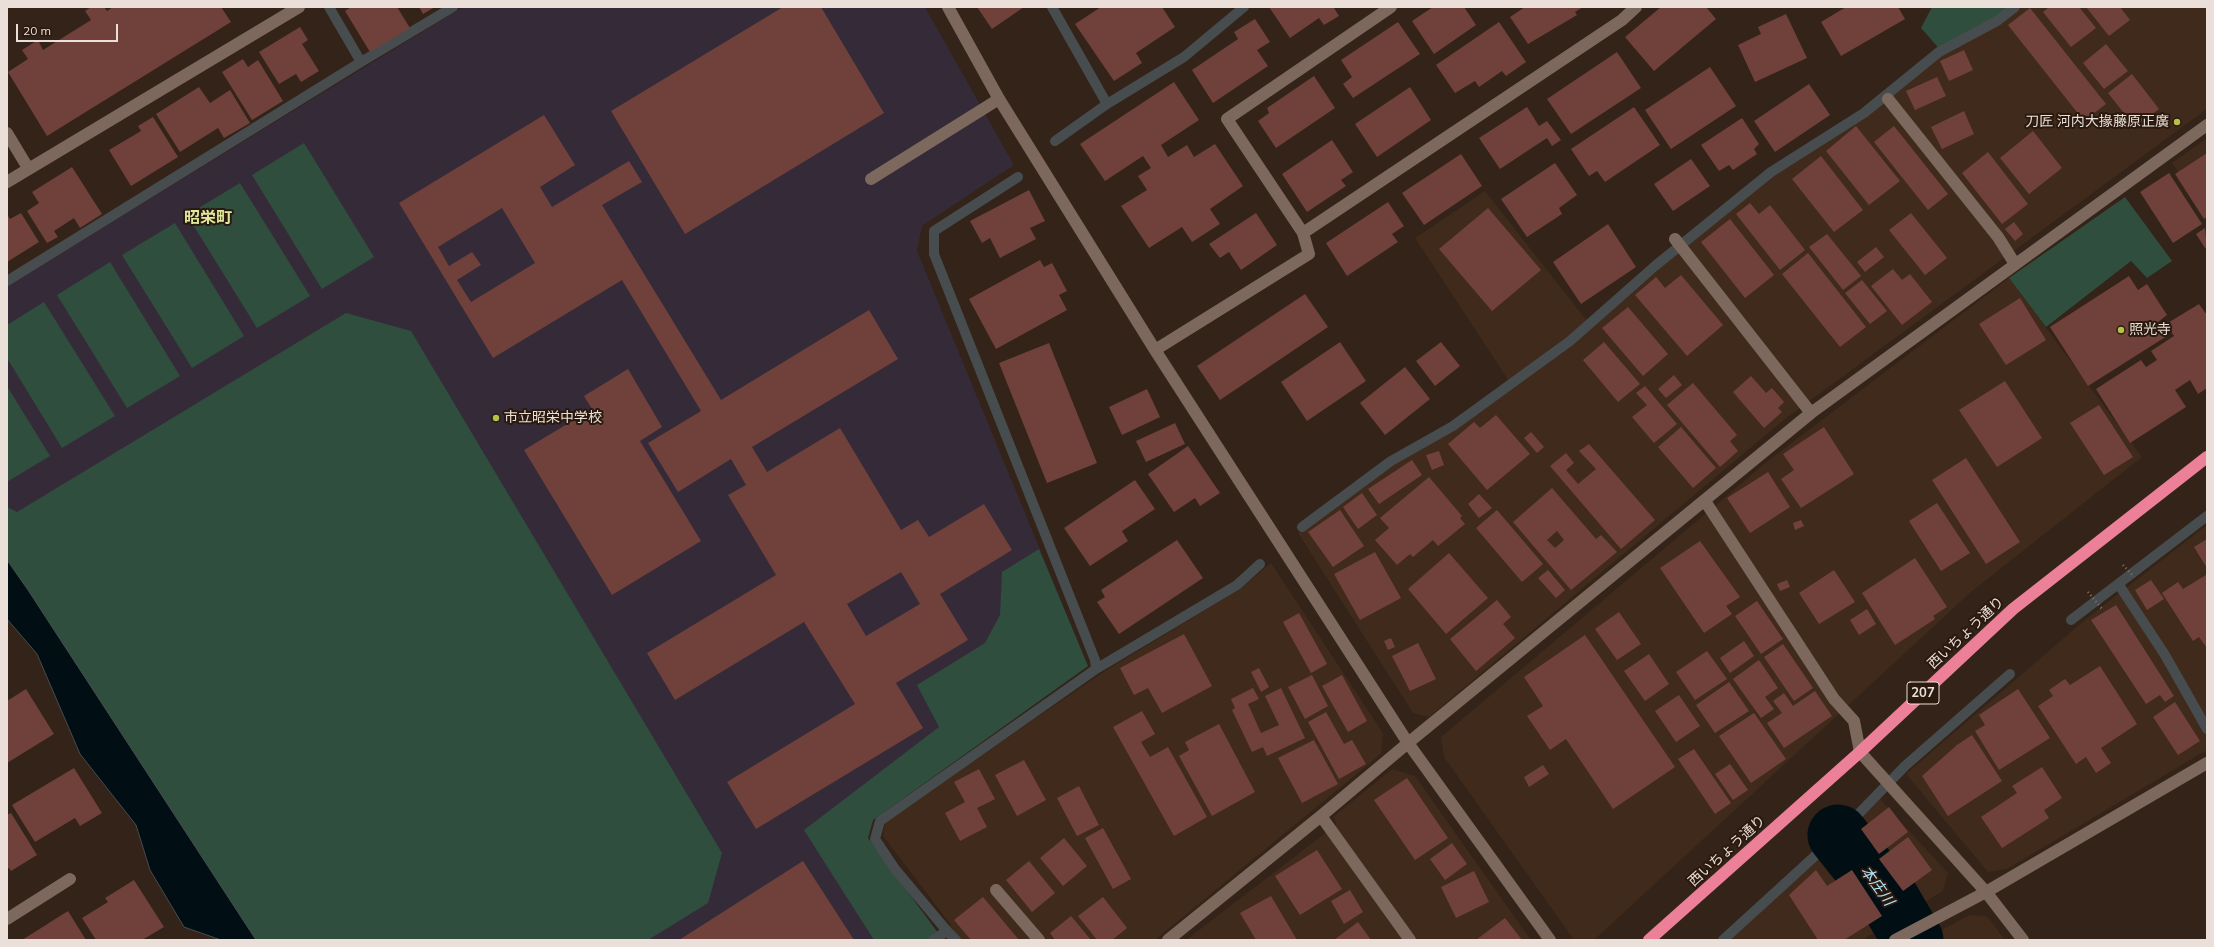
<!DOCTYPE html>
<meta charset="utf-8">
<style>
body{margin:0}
#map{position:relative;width:2214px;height:947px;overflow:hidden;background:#332318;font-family:Mulish,sans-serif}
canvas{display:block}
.frame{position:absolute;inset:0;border:8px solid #ebe0d9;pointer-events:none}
.scale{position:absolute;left:16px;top:24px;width:102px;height:18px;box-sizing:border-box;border:2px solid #ebe0d9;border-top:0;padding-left:5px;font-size:12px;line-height:14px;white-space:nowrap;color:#ebe0d9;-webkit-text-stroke:3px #29190e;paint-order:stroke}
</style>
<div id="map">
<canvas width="2214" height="947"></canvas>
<div class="frame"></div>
<div class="scale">20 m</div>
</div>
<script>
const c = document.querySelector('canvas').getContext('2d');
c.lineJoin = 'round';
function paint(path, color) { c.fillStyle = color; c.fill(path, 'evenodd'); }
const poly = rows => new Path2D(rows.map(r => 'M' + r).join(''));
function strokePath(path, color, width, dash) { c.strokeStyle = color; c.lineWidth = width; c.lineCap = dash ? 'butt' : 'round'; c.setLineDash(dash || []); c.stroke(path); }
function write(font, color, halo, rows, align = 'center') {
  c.font = font + ' Mulish,"Noto Sans JP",sans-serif'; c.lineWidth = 4; c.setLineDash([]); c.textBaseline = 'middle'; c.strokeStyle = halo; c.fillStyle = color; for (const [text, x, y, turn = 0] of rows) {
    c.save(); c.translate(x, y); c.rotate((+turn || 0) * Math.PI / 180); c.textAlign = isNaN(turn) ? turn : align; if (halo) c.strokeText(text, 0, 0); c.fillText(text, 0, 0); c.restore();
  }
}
paint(poly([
 [2019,7,2207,7,2207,109,1785,419,1429,717,1413,713,1298,533,1509,381,1415,238,1485,191,1591,326,1773,175,1867,114,1943,53,2002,22],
 [2207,138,2207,215,2172,163],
 [2009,278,2142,457,1971,592,1594,940,1574,940,1444,757,1441,737,1769,460],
 [2207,525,2207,750,2007,869,1988,872,1906,774,2086,619],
 [1271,563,1383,733,1381,754,1155,940,927,940,951,925,883,836,885,821,1108,669,1240,589],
 [1392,769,1415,776,1531,940,1186,940,1337,824,1333,817],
 [1880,799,1948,873,1943,891,1862,940,1731,940],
 [1969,915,1987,916,2005,940,1924,940]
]), '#402a1b');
paint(poly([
 [463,7,925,7,1014,165,922,226,917,251,1088,666,873,820,868,838,938,933,927,940,256,940,7,560,7,286]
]), '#352a38');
paint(poly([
 [1932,7,2019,7,2002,22,1943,53,1921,28],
 [304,143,374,257,322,289,252,175],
 [240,183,310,296,257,328,187,215],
 [2125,197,2172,261,2147,278,2131,261,2046,327,2009,278],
 [175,223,244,336,192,368,122,255],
 [110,262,180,376,127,408,57,295],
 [44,302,115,416,62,448,7,358,7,325],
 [346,313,411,331,722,853,708,903,648,940,256,940,7,560,7,507,17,512],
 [7,386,50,456,7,482],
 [1039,549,1088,666,873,820,868,838,938,933,927,940,874,940,804,830,939,727,917,685,985,643,1000,615,1002,572]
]), '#304e3e');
const water = poly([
 [7,560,28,590,256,940,221,940,184,927,150,870,136,825,80,754,37,654,7,619,7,560]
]);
paint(water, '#010e14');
strokePath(water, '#474d4f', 1);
strokePath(poly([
 [329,7,361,62,453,7],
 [1052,7,1107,104],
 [1055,141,1107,104,1184,57,1244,7],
 [7,281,361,62],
 [1302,527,1391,461,1453,426,1570,341,1655,266,1771,172,1864,113,1939,52,1997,21,2015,7],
 [2119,585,2165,655,2207,729],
 [2071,620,2207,516],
 [1096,669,1237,585,1260,564],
 [947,931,956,940],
 [933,940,947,931,895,869,875,839,880,821,1096,669,1095,660,934,254,934,231,1018,177],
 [1723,940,1838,835,1905,766,2010,674]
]), '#474d4f', 10);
strokePath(poly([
 [1838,835,1889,899,1913,940]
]), '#010e14', 61);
paint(poly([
 [91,7,104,7,107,11,113,7,221,7,231,22,47,136,8,72,28,59,22,50,38,40,43,50,91,20,85,11],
 [351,7,397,7,410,28,370,52,345,11],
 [419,7,435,7,423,14],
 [783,7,821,7,884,113,685,234,611,111],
 [977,7,1024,7,992,29],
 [1101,7,1162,7,1175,27,1136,53,1142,63,1114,81,1075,24],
 [1269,7,1336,7,1334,8,1339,16,1324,25,1319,18,1290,38],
 [1433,7,1464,7,1476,25,1434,54,1412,21],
 [1525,7,1583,7,1575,12,1577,15,1528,44,1510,17],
 [1661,7,1706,7,1716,19,1654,71,1625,37],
 [1846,7,1898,7,1905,19,1841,56,1821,22],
 [2049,7,2079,7,2096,28,2071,47,2043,12],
 [2086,7,2120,7,2130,20,2109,36],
 [2030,8,2106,104,2084,121,2008,25],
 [1786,14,1807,58,1755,82,1738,45,1761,34,1758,27],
 [1255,19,1270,42,1257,50,1268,66,1213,103,1192,70,1238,39,1234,32],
 [1398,22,1420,54,1353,98,1343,84,1352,77,1341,60],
 [1499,22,1526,62,1506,76,1502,71,1479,87,1475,81,1455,93,1436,65],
 [300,27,308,40,302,44,319,71,301,82,296,74,279,84,259,52],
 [2106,44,2128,71,2104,89,2083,63],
 [1964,50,1973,70,1949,81,1940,61],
 [1617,52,1641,88,1571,134,1547,99],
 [243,59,248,67,258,60,283,101,252,120,222,72],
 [1710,67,1736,106,1671,149,1645,110],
 [2132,74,2159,109,2135,127,2108,93],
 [1314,76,1335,108,1276,148,1258,121,1269,113,1267,108],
 [1937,77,1946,96,1915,110,1906,91],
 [1174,82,1199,120,1161,145,1168,157,1187,145,1194,157,1215,144,1243,186,1210,209,1220,224,1192,242,1182,227,1149,248,1121,206,1147,190,1138,176,1151,168,1143,156,1105,181,1080,144],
 [1809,84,1830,115,1775,152,1754,121],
 [199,87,210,103,230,90,250,123,224,138,218,128,180,152,156,114],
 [1410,87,1431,120,1377,157,1355,124],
 [1527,107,1539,126,1547,121,1561,140,1552,146,1547,138,1500,169,1479,138],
 [1634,107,1660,145,1605,182,1597,171,1589,176,1571,149],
 [1964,111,1974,134,1942,149,1931,127],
 [544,115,575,165,540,187,552,207,629,161,642,182,602,205,721,400,869,310,898,359,752,447,767,472,840,428,901,530,918,520,929,537,984,504,1012,550,940,594,968,640,896,683,923,728,756,829,727,782,855,704,804,622,675,700,647,653,776,575,728,495,746,485,731,459,678,492,648,443,701,411,622,280,493,358,399,203],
 [502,208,535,263,471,302,457,280,481,265,472,252,449,266,438,247],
 [901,572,920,604,866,636,847,604],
 [153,117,178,157,131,186,109,150,141,131,138,126],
 [1742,118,1759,144,1754,149,1757,154,1733,170,1729,165,1719,171,1701,145],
 [1856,126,1900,181,1869,205,1826,151],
 [1894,126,1948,194,1928,210,1874,142],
 [2033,131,2062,168,2029,194,2000,158],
 [1332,140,1353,172,1341,180,1346,186,1307,212,1282,174],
 [1988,152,2028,204,2002,224,1962,173],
 [2207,153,2207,217,2204,219,2175,174],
 [1461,154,1482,186,1424,225,1402,193],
 [1821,156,1863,210,1834,232,1792,179],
 [1691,159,1710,186,1673,211,1654,184],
 [1555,163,1577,195,1559,208,1562,214,1527,237,1501,199],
 [72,167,102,214,80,228,74,218,54,231,58,237,47,243,27,211,39,203,32,192],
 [2169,173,2202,224,2173,243,2140,192],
 [1029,190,1045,221,1030,228,1036,239,1000,258,990,238,982,243,970,221],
 [1388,202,1404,226,1392,234,1398,242,1347,276,1326,243],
 [1750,203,1759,214,1770,205,1805,250,1780,270,1736,214],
 [1488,208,1541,270,1492,311,1439,249],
 [21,213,39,242,7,262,7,214,10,219],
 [1256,213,1277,245,1241,270,1229,252,1220,258,1209,244],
 [1911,213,1947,258,1925,275,1889,230],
 [1730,219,1774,275,1745,298,1701,242],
 [2014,222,2023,234,2015,241,2005,229],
 [1608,224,1636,267,1581,304,1553,262],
 [2205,228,2207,247,2205,248,2196,234],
 [1827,234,1861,276,1843,290,1809,247],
 [1876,247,1884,257,1865,272,1857,262],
 [1808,253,1866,327,1840,347,1782,274],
 [1040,260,1044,267,1052,263,1067,291,1059,295,1067,310,996,349,969,299],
 [1893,269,1902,280,1910,274,1932,302,1902,325,1871,286],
 [1681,275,1723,325,1687,356,1635,295,1656,277,1665,288],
 [2129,276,2138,290,2147,284,2167,315,2158,322,2167,336,2088,386,2050,327],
 [1862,280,1887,311,1870,324,1845,293],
 [1305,294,1328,327,1220,400,1197,366],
 [2020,298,2046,340,2006,365,1979,324],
 [2199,304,2207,315,2207,388,2198,394,2190,380,2175,390,2186,407,2130,443,2096,389,2141,360,2146,367,2157,360,2151,351,2174,336,2166,324],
 [1628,307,1668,354,1643,376,1602,328],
 [1340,342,1366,381,1307,421,1281,382],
 [1441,342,1460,366,1435,386,1416,361],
 [1604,342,1640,384,1618,402,1583,360],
 [1049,343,1097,463,1047,483,999,363],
 [1405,367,1430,399,1385,435,1360,403],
 [628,369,662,427,640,441,701,541,612,595,524,450,592,409,584,396],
 [1674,375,1682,385,1666,398,1658,389],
 [1751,376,1766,393,1772,388,1784,402,1778,408,1782,412,1764,428,1733,392],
 [2005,381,2042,438,1997,467,1959,410],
 [1693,383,1737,435,1730,441,1738,451,1720,467,1667,405],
 [1645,386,1677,424,1654,443,1632,417,1647,405,1636,393],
 [1147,389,1160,417,1122,435,1109,407],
 [2099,405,2133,457,2104,475,2070,423],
 [1496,415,1530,454,1487,490,1448,444,1474,422,1480,428],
 [1175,423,1185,444,1146,462,1136,441],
 [1681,427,1716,468,1693,488,1658,447],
 [1824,427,1854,474,1801,508,1781,479,1794,470,1783,454],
 [1531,432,1544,447,1537,453,1524,438],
 [1589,444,1655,520,1621,549,1550,466,1566,453,1574,463,1566,470,1578,484,1596,469,1579,451],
 [1188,446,1220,493,1200,506,1195,498,1174,512,1148,474],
 [1439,451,1444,465,1432,470,1426,455],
 [1966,458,2020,542,1986,564,1932,480],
 [1412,460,1422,475,1379,504,1368,489],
 [1768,472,1790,507,1750,533,1727,498],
 [1429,477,1462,516,1460,518,1465,524,1438,546,1433,540,1413,557,1410,554,1397,565,1375,540,1389,528,1380,518],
 [1135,480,1155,509,1122,531,1128,541,1090,566,1064,528],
 [1552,488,1596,539,1601,535,1617,552,1571,590,1513,522],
 [1557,531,1564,540,1555,548,1547,540],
 [1362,493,1377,515,1358,529,1343,507],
 [1479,494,1492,508,1479,518,1468,504],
 [1937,503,1970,553,1941,571,1909,521],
 [1340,510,1364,546,1333,567,1308,532],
 [1497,510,1543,564,1522,582,1476,528],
 [1801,520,1804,526,1795,530,1793,523],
 [2207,539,2207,568,2194,547],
 [1177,540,1203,578,1119,634,1097,602,1105,597,1101,590],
 [1700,541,1740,597,1726,606,1732,614,1704,633,1660,568],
 [1375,552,1401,598,1360,620,1334,574],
 [1449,553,1488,598,1446,634,1408,589],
 [1915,558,1947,607,1933,616,1935,619,1895,645,1862,593],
 [1548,570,1565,590,1556,598,1538,578],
 [1834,570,1855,602,1819,624,1799,593],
 [2206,575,2207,576,2207,648,2199,637,2193,641,2162,593,2178,582,2183,589],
 [1787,580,1790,587,1780,591,1777,584],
 [2151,580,2164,599,2147,610,2135,590],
 [1497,600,1511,617,1503,624,1515,638,1476,671,1450,639],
 [1757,601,1783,639,1761,654,1735,616],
 [2116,605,2174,696,2165,702,2160,695,2146,704,2091,620],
 [1867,609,1876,624,1859,635,1850,620],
 [1619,612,1641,644,1617,660,1595,629],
 [1299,613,1327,664,1311,673,1283,622],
 [1184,634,1212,686,1162,713,1148,688,1134,695,1120,668],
 [1585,635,1675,767,1613,809,1566,739,1550,750,1527,716,1543,706,1524,677],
 [1391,638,1395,647,1388,650,1384,641],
 [1744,641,1754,656,1730,673,1720,658],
 [1418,643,1436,679,1410,691,1392,656],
 [1783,644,1813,688,1794,701,1764,657],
 [1707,651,1727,679,1695,700,1676,672],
 [1649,654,1669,684,1645,701,1624,671],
 [1759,660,1778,688,1765,697,1774,709,1761,718,1733,679],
 [2100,666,2137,724,2101,748,2111,763,2096,773,2086,757,2076,764,2038,706,2053,696,2049,690,2065,679,2070,685],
 [1259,668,1269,687,1261,692,1251,672],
 [1312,675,1328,706,1305,719,1288,687],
 [1342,675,1367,721,1348,732,1322,686],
 [1729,682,1749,711,1715,733,1696,705],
 [1253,688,1259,699,1248,704,1261,733,1279,725,1265,696,1281,688,1305,738,1267,756,1263,747,1252,752,1232,710,1235,708,1231,699],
 [26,689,54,734,7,763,7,701],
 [2018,689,2050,738,1999,770,1975,731,1985,725,1979,715],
 [1815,691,1832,716,1784,748,1767,723,1782,713,1773,701,1784,693,1793,706],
 [1679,695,1700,726,1676,742,1655,711],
 [2175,702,2200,741,2178,755,2153,717],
 [1142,711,1155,734,1141,742,1150,757,1168,747,1207,817,1174,836,1113,727],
 [1326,712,1344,744,1352,740,1366,764,1339,779,1308,722],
 [1754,713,1786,759,1751,783,1719,736],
 [1219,724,1255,792,1212,816,1179,756,1189,750,1185,742],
 [1972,735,2002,781,1948,816,1922,776,1957,745],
 [1314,740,1338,784,1302,803,1278,758],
 [1694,749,1731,803,1715,814,1678,759],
 [1024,760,1046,800,1017,816,995,775],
 [1730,764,1748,790,1733,800,1715,774],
 [1543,765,1549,774,1529,787,1524,777],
 [2042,767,2062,798,2044,810,2049,818,2002,848,1981,817,2017,793,2012,786],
 [74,768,102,813,80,826,75,818,35,842,12,805],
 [979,769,995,799,977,808,987,827,960,841,945,813,965,802,954,782],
 [1407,778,1448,838,1415,860,1374,800],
 [1079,786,1099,825,1077,836,1057,798],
 [1889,807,1908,832,1879,854,1861,829],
 [11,813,37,855,11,871,9,868,7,869,7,815],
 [1103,828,1131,879,1113,889,1085,838],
 [1908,837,1932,870,1903,891,1879,859],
 [1064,838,1087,866,1063,886,1040,858],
 [1452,843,1467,864,1445,880,1430,859],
 [1317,850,1342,889,1300,915,1275,876],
 [803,861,854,940,679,940],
 [1029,861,1055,893,1032,912,1006,880],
 [1816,870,1827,886,1852,870,1882,916,1844,940,1818,940,1789,895],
 [1474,871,1489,902,1456,918,1441,887],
 [134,880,164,927,142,940,96,940,82,918,108,902,105,898],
 [1350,890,1363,912,1344,924,1331,901],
 [1271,896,1297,940,1256,940,1240,913],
 [983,897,1019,940,971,940,954,920],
 [1103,897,1127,928,1112,940,1097,940,1078,916],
 [68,911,86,940,22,940],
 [1071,916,1091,940,1055,940,1050,933],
 [1505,918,1522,940,1476,940],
 [1358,922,1371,940,1334,940]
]), '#70413b');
strokePath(poly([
 [2123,565,2134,577],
 [2088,592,2103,610]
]), '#81746a', 2.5, [1, 3]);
strokePath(poly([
 [871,179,999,99]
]), '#7c685c', 12);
strokePath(poly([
 [948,7,999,99,1155,350,1408,743,1550,940],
 [1888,99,1998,237,2015,264],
 [7,133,28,168],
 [7,182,299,7],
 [1303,233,1227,119,1391,7],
 [1675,239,1811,413],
 [1155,350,1309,254,1303,233,1622,20,1636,7],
 [1705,501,1834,699,1854,721,1860,752,1986,892,2207,763],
 [1321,816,1410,940],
 [996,890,1039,940],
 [7,919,70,879],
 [1168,940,1321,816,1408,743,1811,413,2207,125],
 [1895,940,1986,892,2023,940]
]), '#7c685c', 12);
strokePath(poly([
 [1649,940,1860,752,2013,609,2207,457]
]), '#ec8099', 12);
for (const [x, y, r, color] of [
 [2177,122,4,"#b6c148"],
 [2121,330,4,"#b6c148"],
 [496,418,4,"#b6c148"]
]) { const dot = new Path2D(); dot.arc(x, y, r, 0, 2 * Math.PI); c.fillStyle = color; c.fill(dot); strokePath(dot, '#29190e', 1.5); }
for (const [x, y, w] of [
 [1923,693,32]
]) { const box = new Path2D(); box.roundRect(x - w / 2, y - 11, w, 22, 3); c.fillStyle = '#29190e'; c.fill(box); strokePath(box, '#ebe0d9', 1); }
write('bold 13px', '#ebe0d9', null, [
 ["207",1923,693]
]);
write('14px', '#ebe0d9', '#29190e', [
 ["刀匠 河内大掾藤原正廣",2169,122,"right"],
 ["照光寺",2129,330],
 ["市立昭栄中学校",504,418]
], 'left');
write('14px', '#ebe0d9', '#29190e', [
 ["西いちょう通り",1966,633,-43],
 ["西いちょう通り",1727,851,-42]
]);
write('italic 15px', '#b1e3f7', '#29190e', [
 ["本庄川",1877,886,54]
]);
write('bold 16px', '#dfe99b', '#29190e', [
 ["昭栄町",208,218]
]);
</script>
